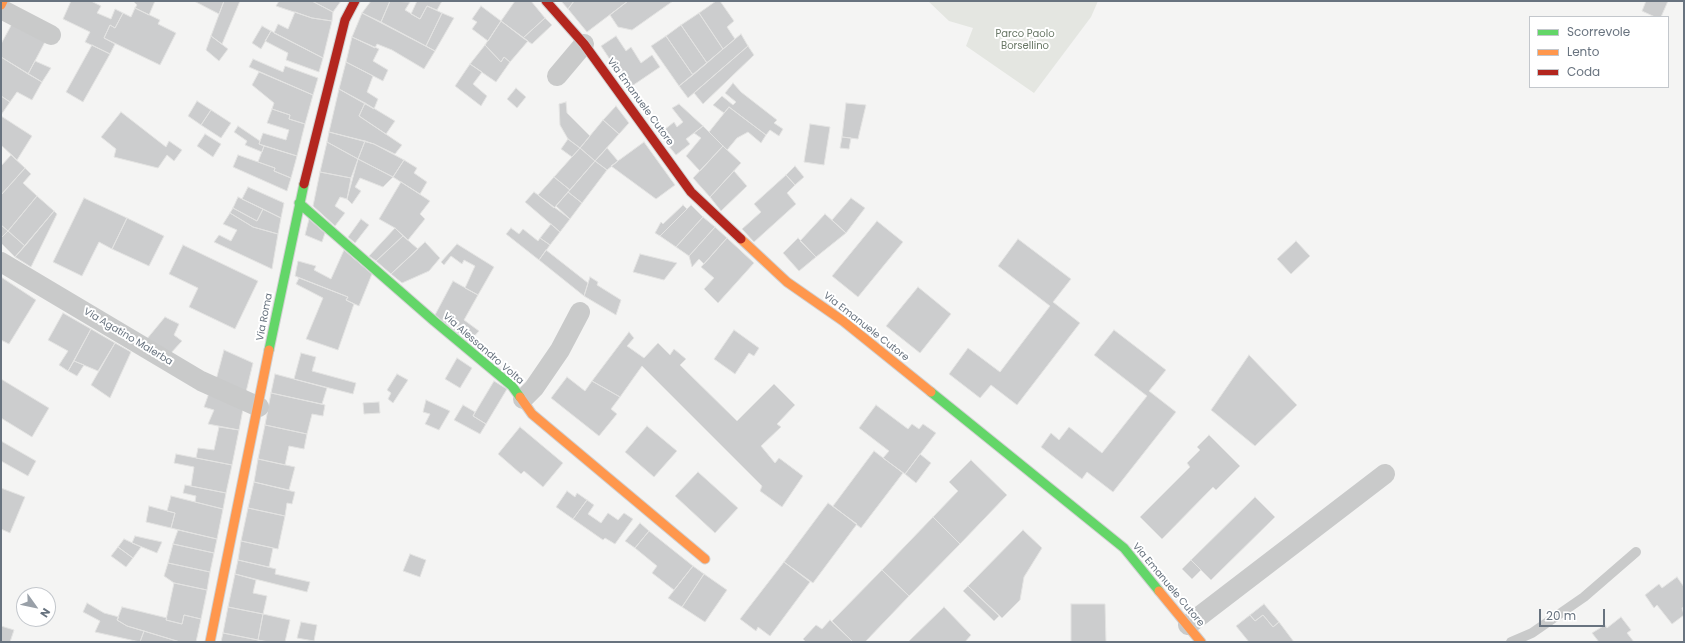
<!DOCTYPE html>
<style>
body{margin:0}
#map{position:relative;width:1685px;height:643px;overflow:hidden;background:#f4f4f3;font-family:Poppins,sans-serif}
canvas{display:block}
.frame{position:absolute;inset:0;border:2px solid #68737f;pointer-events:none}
.legend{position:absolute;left:1529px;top:16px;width:140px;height:72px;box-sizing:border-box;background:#fff;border:1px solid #c3c7cc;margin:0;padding:5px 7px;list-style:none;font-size:12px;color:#68737f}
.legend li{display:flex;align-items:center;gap:8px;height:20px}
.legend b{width:20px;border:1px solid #c3c7cc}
.north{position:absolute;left:16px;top:587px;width:40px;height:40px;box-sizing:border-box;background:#fff;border:1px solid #c3c7cc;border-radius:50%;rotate:123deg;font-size:11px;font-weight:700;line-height:16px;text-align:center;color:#68737f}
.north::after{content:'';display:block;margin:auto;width:14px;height:18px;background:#99a0a8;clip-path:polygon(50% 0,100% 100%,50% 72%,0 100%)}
.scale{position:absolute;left:1539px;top:609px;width:66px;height:18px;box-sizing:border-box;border:2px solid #68737f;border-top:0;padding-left:5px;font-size:12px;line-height:14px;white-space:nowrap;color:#68737f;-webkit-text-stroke:3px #fff;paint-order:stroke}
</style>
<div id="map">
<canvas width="1685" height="643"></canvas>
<div class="frame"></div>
<ul class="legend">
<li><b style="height:5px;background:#63d668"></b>Scorrevole</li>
<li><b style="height:5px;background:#ff974d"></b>Lento</li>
<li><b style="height:5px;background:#b3261e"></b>Coda</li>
</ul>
<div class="north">N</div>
<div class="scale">20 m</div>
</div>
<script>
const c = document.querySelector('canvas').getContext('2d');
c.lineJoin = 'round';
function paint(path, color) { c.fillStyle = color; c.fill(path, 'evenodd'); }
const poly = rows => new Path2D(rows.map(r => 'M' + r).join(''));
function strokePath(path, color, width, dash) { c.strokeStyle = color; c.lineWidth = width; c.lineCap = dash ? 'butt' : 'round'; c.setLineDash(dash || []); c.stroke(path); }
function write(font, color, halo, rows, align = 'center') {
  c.font = font + ' Poppins,sans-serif'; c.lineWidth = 4; c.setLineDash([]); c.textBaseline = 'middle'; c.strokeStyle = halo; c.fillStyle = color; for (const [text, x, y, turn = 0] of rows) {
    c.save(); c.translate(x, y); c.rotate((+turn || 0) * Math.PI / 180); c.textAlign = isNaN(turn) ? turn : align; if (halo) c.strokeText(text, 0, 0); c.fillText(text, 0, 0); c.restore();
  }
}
paint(poly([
 [928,1,1098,1,1091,17,1034,93,966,46,973,28,949,21]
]), '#e4e6e1');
const building = poly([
 [71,1,91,1,101,6,97,13,111,19,115,9,123,13,115,28,110,25,104,38,115,44,110,54,85,42,90,32,63,19,71,1],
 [133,1,155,1,149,15,135,8,137,5,133,1],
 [194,1,224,1,219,14,194,1],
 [224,1,240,1,222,44,211,36,224,1],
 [279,1,312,1,333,12,332,21,312,18,276,6,279,1],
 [312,1,341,1,333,12,312,1],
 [371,1,390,1,381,22,362,13,371,1],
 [390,1,410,2,405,10,420,19,427,6,442,13,426,46,381,22,390,1],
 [417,1,442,1,437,10,427,6,420,19,411,14,417,1],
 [515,1,531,1,545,18,523,38,501,21,515,1],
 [561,1,574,1,568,9,561,1],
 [574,1,628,1,587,32,568,9,574,1],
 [628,1,673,1,632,30,618,27,610,15,628,1],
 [716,1,720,1,734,21,727,27,735,39,723,49,699,13,716,1],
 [1646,1,1668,1,1661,17,1655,17,1642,11,1646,1],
 [481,6,501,21,488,41,472,29,477,22,472,19,481,6],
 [135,8,160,20,158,24,176,33,160,65,104,38,110,25,115,28,123,13,131,17,135,8],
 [295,12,312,18,332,21,323,58,274,33,278,24,288,29,295,12],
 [362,13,435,51,424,69,392,50,377,44,375,48,352,37,362,13],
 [442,13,454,18,435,51,426,46,442,13],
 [699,13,723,49,707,63,681,25,699,13],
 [545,18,552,25,532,44,523,38,545,18],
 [501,21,528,41,510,62,504,57,501,62,485,45,501,21],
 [13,22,46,40,28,74,1,57,1,44,13,22],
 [681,25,707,63,693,75,666,36,681,25],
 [262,26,271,31,261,49,252,43,262,26],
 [271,31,323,58,319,72,286,60,288,53,265,41,271,31],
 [741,34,748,46,688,98,679,86,741,34],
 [211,36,228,49,219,61,206,50,211,36],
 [616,36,626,51,631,47,641,63,652,55,660,67,629,88,601,46,616,36],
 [666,36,693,75,679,86,651,46,666,36],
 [352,37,379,49,373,61,388,70,383,81,346,62,352,37],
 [92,45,110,54,83,102,66,92,92,45],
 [485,45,501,62,504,57,510,62,496,82,470,64,485,45],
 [748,46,754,55,703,104,694,93,748,46],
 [1,57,42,82,32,100,17,92,10,102,1,96,1,57],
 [253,59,283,72,285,66,318,78,313,95,249,67,253,59],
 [35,61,51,68,42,82,28,74,35,61],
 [346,62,373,76,367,92,378,99,374,109,339,89,346,62],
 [470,64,482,72,473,84,487,96,481,106,455,86,470,64],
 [259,72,313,95,305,124,289,119,290,115,272,109,274,103,252,85,259,72],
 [733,83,741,92,777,120,774,123,783,129,779,136,770,130,766,135,729,107,724,113,713,105,722,96,733,105,736,102,725,93,733,83],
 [516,88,526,97,517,108,507,99,516,88],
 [339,89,365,103,359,116,402,145,395,154,374,144,329,132,339,89],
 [1,96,10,102,1,115,1,96],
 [197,101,211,110,201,125,188,116,197,101],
 [566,102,567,113,590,136,580,148,568,139,560,125,559,104,566,102],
 [365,103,395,121,386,134,359,116,365,103],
 [846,103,866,105,858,139,842,137,846,103],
 [679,104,703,126,686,139,690,144,676,155,659,134,674,122,677,127,683,122,672,108,679,104],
 [616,106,629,123,619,134,603,120,616,106],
 [729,107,766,135,761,143,748,132,737,138,727,150,709,132,729,107],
 [272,109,290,115,289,119,305,124,297,156,259,144,263,133,286,140,289,130,267,123,272,109],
 [211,110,231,123,221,138,201,125,211,110],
 [121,112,166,147,169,141,182,150,174,161,167,155,158,168,114,157,116,149,101,137,121,112],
 [1,116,32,136,17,160,1,145,1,116],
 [603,120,619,134,595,161,580,148,603,120],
 [810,124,830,127,824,165,804,162,810,124],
 [238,126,260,141,259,144,264,146,262,152,245,145,247,141,234,132,238,126],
 [703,126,723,146,700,171,686,156,701,138,694,133,703,126],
 [329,132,365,141,358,159,327,142,329,132],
 [205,134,221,144,213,157,197,146,205,134],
 [842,137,851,138,849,149,840,148,842,137],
 [568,139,580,148,572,157,561,149,568,139],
 [365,141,374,144,404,160,393,177,358,159,365,141],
 [327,142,358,159,351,178,320,172,327,142],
 [644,142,675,185,656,199,611,166,644,142],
 [264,146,297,156,291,178,274,171,275,168,258,162,264,146],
 [723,146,741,163,710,197,693,178,723,146],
 [580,148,595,161,570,190,554,177,580,148],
 [607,148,618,161,607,170,595,161,607,148],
 [11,155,25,168,1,195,1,166,11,155],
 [238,155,275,168,274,171,291,178,287,191,233,167,238,155],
 [358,159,393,177,383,187,360,178,355,187,361,191,352,204,347,199,358,159],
 [404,160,417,168,414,173,427,182,420,194,393,177,404,160],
 [595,161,607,170,582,203,568,192,595,161],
 [795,166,804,177,795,185,786,175,795,166],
 [25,168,31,174,23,183,37,196,8,231,1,225,1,195,25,168],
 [734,171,747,186,721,211,710,197,734,171],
 [320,172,351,178,347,199,340,197,335,206,345,213,335,226,313,206,320,172],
 [786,175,795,185,787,193,796,204,754,242,742,229,761,212,754,204,786,175],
 [554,177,570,190,554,208,538,195,554,177],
 [401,182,430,201,420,214,425,219,408,240,395,228,379,219,401,182],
 [248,187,284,203,281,218,242,199,248,187],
 [534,192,570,219,560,232,525,202,534,192],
 [568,192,582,203,570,219,556,206,568,192],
 [37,196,54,211,25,246,8,231,37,196],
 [238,197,263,209,257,221,233,208,238,197],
 [84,198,127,218,112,249,99,242,82,276,53,262,84,198],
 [851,198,865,208,846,233,832,220,851,198],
 [683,205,687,209,660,236,655,233,661,222,663,224,683,205],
 [691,205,703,217,676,247,660,236,691,205],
 [233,208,257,221,263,209,281,218,278,234,253,227,230,213,233,208],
 [54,211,57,214,31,267,15,257,54,211],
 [230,213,253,227,278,234,272,269,214,242,219,235,231,241,237,230,223,224,230,213],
 [825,214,846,233,816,257,800,241,825,214],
 [703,217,715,227,689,256,676,247,703,217],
 [127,218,164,236,149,266,112,249,127,218],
 [309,219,325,233,322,242,305,235,309,219],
 [361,219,369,225,355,243,348,237,361,219],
 [877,221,903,242,858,297,832,276,877,221],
 [551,224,560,232,550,245,540,238,551,224],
 [1,225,8,231,1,238,1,225],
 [715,227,727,238,704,264,699,259,692,267,689,256,715,227],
 [395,228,403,236,376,261,369,256,395,228],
 [511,228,519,234,523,229,538,241,540,238,550,245,539,260,506,234,511,228],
 [8,231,25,246,15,257,1,243,1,238,8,231],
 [403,236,418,249,391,274,376,261,403,236],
 [727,238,754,263,718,303,704,289,714,278,701,267,727,238],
 [798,238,816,257,799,271,783,253,798,238],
 [1018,239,1071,279,1053,302,1080,323,1017,405,991,385,980,398,949,374,968,348,1000,372,1050,306,998,266,1018,239],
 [1296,241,1310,256,1291,274,1277,259,1296,241],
 [425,242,440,258,429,271,402,283,391,274,425,242],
 [457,244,494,267,478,295,465,288,475,266,464,260,462,264,451,256,444,265,441,262,457,244],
 [183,245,258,281,235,329,189,307,198,288,169,274,183,245],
 [344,250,372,274,359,306,346,300,348,297,295,276,298,261,316,266,314,270,331,279,344,250],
 [546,250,588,283,584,296,539,260,546,250],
 [640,254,677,263,664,280,633,272,640,254],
 [1,277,36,300,9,344,1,340,1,277],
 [590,277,598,282,597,285,621,300,616,315,584,296,590,277],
 [299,278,348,297,346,300,354,304,338,350,306,339,323,298,296,284,299,278],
 [453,281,478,295,464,320,479,331,469,342,435,315,453,281],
 [918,287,951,314,920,353,886,326,918,287],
 [63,313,91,329,68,371,59,365,68,351,48,340,63,313],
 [165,317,179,324,174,335,182,341,170,354,146,340,165,317],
 [91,329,115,343,98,371,74,361,91,329],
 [734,330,759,348,754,356,749,353,735,374,714,359,734,330],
 [1114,330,1166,370,1149,391,1176,412,1113,492,1087,472,1082,479,1041,447,1051,433,1059,440,1069,427,1102,453,1147,396,1094,355,1114,330],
 [629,332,634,338,627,346,644,358,658,343,670,355,674,349,686,359,680,365,737,421,774,384,795,405,777,424,781,427,761,446,775,463,779,458,803,476,782,507,760,491,762,486,642,366,620,397,592,381,629,332],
 [115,343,131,352,110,398,91,385,115,343],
 [224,350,253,363,246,392,216,380,224,350],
 [301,353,316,357,312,371,356,383,353,394,294,379,301,353],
 [1249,355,1297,405,1255,446,1211,410,1249,355],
 [457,358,472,368,460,388,445,379,457,358],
 [74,361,84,365,77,376,68,371,74,361],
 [275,374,327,388,322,404,271,393,275,374],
 [397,374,408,380,393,403,388,399,391,393,387,390,397,374],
 [567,377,585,391,592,381,620,397,611,409,617,414,599,436,551,398,567,377],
 [1,379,49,408,32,437,1,418,1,379],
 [494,381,507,389,486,424,473,416,494,381],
 [209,393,243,409,239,430,208,424,214,410,204,407,209,393],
 [271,393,325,405,323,416,312,414,307,434,265,425,271,393],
 [426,400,450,411,439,430,425,424,430,414,423,412,426,400],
 [379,402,380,413,364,414,363,403,379,402],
 [463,405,475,412,473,416,486,424,480,434,454,420,463,405],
 [876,405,908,429,912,424,919,429,923,424,936,433,905,474,883,458,889,451,859,428,876,405],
 [265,425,307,434,304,449,289,446,285,465,258,459,265,425],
 [647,426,677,451,654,477,625,452,647,426],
 [219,427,239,430,232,465,196,458,198,448,214,450,219,427],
 [520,427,563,463,543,487,524,471,521,474,498,454,520,427],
 [1209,435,1240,466,1216,490,1213,487,1162,539,1140,517,1190,467,1187,463,1200,450,1197,447,1209,435],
 [1,441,36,461,28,476,1,461,1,441],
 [874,451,903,473,861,528,833,506,874,451],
 [176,454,232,465,226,493,191,486,194,467,174,463,176,454],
 [920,454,931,463,916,483,905,474,920,454],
 [258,459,295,467,289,490,254,482,258,459],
 [971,460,1007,495,960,544,933,517,958,491,949,482,971,460],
 [698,472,738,508,715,533,675,496,698,472],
 [254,482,295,492,292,504,287,503,285,516,248,508,254,482],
 [185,485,226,493,223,509,195,502,196,496,183,493,185,485],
 [1,488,25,497,10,533,1,529,1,488],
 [567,491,575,497,577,493,587,500,573,519,556,507,567,491],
 [171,496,223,509,217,539,171,528,175,513,167,511,171,496],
 [1255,497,1275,517,1211,580,1191,560,1255,497],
 [587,500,594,505,588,514,601,523,608,513,618,520,624,513,633,519,615,544,605,538,603,540,573,519,587,500],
 [828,503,857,524,813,583,784,562,828,503],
 [149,506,175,513,171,528,146,522,149,506],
 [248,508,285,516,278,549,241,541,248,508],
 [933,517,960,544,909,596,882,570,933,517],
 [640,523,649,531,635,548,625,541,640,523],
 [178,530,217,539,214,553,173,544,178,530],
 [1023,530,1042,548,1024,577,1020,600,1002,618,968,586,1023,530],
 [649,531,693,566,674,590,652,573,657,566,635,548,649,531],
 [135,536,162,542,157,553,132,543,135,536],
 [124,539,141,547,133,558,118,547,124,539],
 [241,541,273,548,269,567,238,560,241,541],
 [173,544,214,553,210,572,168,563,173,544],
 [118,547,133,558,126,567,111,556,118,547],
 [410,554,426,560,420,577,403,571,410,554],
 [238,560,276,569,275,574,310,582,307,592,235,574,238,560],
 [1191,560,1201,570,1192,579,1182,569,1191,560],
 [784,562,810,582,770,636,758,627,756,631,740,619,784,562],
 [168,563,210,572,207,590,174,583,164,576,168,563],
 [693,566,704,574,682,607,668,598,693,566],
 [882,570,909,596,865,642,853,642,832,621,882,570],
 [235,574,256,580,253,593,267,596,263,614,228,607,235,574],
 [704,574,727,590,705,622,682,607,704,574],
 [1677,577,1684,587,1684,607,1682,608,1684,615,1672,624,1657,605,1654,608,1645,595,1659,584,1662,588,1677,577],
 [174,583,207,590,201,619,184,615,182,624,166,620,174,583],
 [968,586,999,616,994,621,963,591,968,586],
 [87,603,104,613,119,617,117,620,127,626,144,631,140,642,95,632,100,621,83,612,87,603],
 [1071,604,1105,604,1106,642,1071,642,1071,604],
 [1264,604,1279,622,1273,627,1263,615,1255,621,1250,615,1264,604],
 [122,607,167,618,166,620,182,624,184,615,201,619,196,642,180,642,127,626,117,620,122,607],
 [228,607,263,614,258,640,223,633,228,607],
 [944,607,971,635,965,642,908,642,944,607],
 [263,614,290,620,285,642,269,642,258,640,263,614],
 [1250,615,1255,621,1263,615,1273,627,1279,622,1294,642,1249,642,1236,626,1250,615],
 [1621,617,1631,630,1627,633,1634,642,1599,642,1592,633,1605,625,1607,628,1621,617],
 [830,620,853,642,806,642,803,639,816,625,822,629,830,620],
 [301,622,317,625,314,641,297,638,301,622],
 [1,626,14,630,10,642,1,642,1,626],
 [144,631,180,642,140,642,144,631],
 [223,633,258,640,258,642,221,642,223,633]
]);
paint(building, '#cccdce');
strokePath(building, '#e3e3e2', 1);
const fast = poly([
 [299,203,434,321,512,386,520,397],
 [269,350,304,184],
 [931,392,1124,548,1159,591]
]);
const slow = poly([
 [1,5,3,1],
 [741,239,787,282,843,321,931,392],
 [520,397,532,414,705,559],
 [1159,591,1201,642],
 [210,642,269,350]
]);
const jam = poly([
 [546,1,584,44,691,192,741,239],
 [304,184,345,20,355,1]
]);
strokePath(fast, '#d0d0d1', 11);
strokePath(slow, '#d0d0d1', 11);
strokePath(jam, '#d0d0d1', 11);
strokePath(poly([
 [1511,642,1532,633,1584,597,1636,552]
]), '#c9caca', 10);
strokePath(poly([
 [1,9,51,35],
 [557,76,584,44],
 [1,262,201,381,259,407],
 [523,399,534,388,560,350,580,312],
 [1188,625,1385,474]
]), '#c9caca', 20);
strokePath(fast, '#63d668', 9);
strokePath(slow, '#ff974d', 9);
strokePath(jam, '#b3261e', 9);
write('10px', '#687765', '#fff', [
 ["Parco Paolo",1025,34],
 ["Borsellino",1025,46]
]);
write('10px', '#68737f', '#fff', [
 ["Via Emanuele Cutore",640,102,54],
 ["Via Roma",265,317,-79],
 ["Via Emanuele Cutore",866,327,38],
 ["Via Agatino Malerba",128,337,31],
 ["Via Alessandro Volta",483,349,41],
 ["Via Emanuele Cutore",1168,585,50]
]);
</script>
